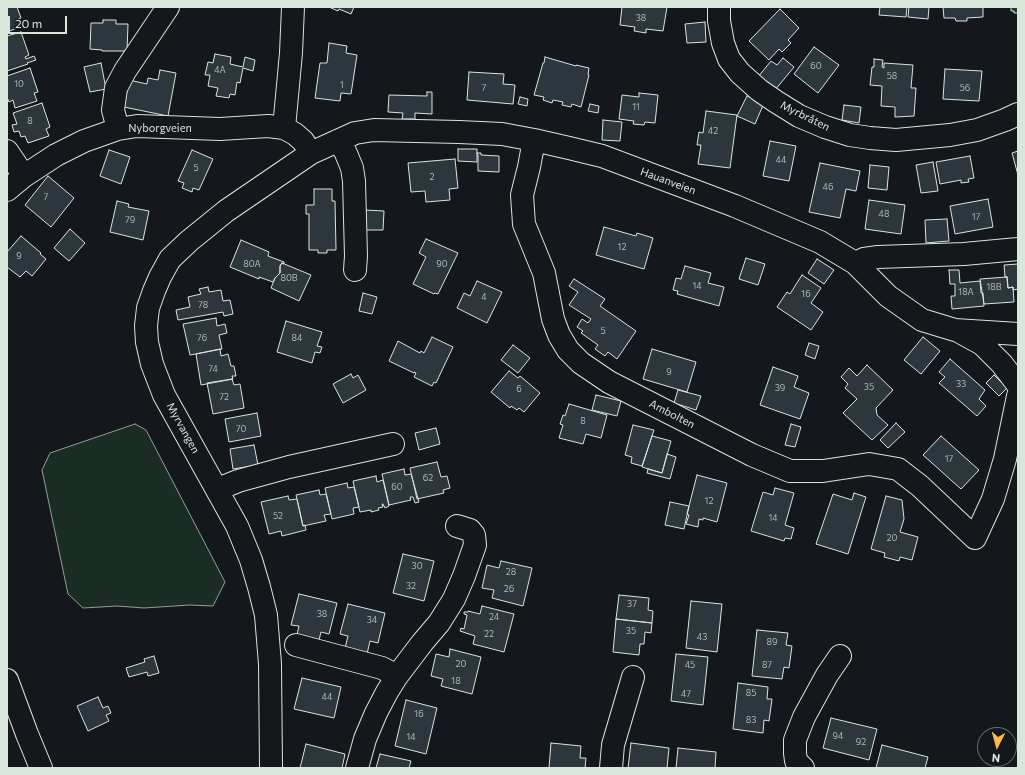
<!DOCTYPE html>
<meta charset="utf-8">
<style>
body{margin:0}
#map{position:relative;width:1025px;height:775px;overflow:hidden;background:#14181c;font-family:Commissioner,sans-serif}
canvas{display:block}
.frame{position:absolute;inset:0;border:8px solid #d8e6dc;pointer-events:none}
.north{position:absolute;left:977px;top:727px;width:40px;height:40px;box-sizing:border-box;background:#14181c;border:1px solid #626a69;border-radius:50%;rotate:186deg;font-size:11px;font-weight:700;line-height:16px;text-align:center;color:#d8e6dc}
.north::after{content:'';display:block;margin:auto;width:14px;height:18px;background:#ffb74d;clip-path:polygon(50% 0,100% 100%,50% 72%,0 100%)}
.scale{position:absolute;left:8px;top:16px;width:59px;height:18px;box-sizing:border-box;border:2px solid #d8e6dc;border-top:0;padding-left:5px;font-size:12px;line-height:14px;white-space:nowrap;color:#d8e6dc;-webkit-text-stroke:3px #14181c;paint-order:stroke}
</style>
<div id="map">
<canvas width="1025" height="775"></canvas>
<div class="frame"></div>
<div class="north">N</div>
<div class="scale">20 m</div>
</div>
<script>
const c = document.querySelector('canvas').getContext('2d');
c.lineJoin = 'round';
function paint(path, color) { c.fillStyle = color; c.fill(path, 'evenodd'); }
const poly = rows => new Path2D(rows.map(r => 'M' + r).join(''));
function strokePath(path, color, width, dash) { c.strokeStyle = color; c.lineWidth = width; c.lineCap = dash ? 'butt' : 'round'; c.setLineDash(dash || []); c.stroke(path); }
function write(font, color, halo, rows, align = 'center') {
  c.font = font + ' Commissioner,sans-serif'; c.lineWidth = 3; c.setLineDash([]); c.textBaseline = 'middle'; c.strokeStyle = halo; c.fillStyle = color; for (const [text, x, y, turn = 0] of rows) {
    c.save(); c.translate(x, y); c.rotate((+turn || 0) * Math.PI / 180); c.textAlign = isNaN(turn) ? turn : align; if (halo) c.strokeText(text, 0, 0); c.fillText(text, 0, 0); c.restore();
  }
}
const green = poly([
 [135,424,146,430,225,582,213,606,190,605,144,608,117,606,83,608,68,594,42,470,50,453,135,424]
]);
paint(green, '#1a2d24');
strokePath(green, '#939e99', 1);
const building = poly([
 [7,7,17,7,21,18,18,19,20,27,7,32,7,7],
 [329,7,354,7,351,14,339,9,338,11,329,7],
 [622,7,667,7,663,31,646,29,646,33,634,31,635,27,620,25,622,7],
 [880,7,907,7,906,17,879,15,880,7],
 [909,7,929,7,928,19,908,17,909,7],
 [943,7,983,7,983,17,967,18,967,21,956,21,955,18,944,18,943,7],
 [1011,7,1018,7,1018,13,1014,13,1014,11,1011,11,1011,7],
 [780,9,799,28,788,40,791,43,782,52,779,49,769,60,749,41,780,9],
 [103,20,116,20,116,24,128,24,127,51,102,51,102,50,90,49,91,23,103,23,103,20],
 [705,22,706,42,687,43,685,24,705,22],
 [21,32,29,55,25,57,26,59,34,56,36,60,27,63,28,64,7,71,7,36,21,32],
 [329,43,347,46,346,53,357,55,351,94,341,93,340,101,315,98,320,63,327,63,329,43],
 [814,47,839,65,818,93,794,74,814,47],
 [215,54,231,57,230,64,243,67,245,57,255,60,253,71,243,68,240,83,237,82,235,95,230,94,229,98,216,96,218,88,208,86,210,75,205,75,208,62,213,63,215,54],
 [545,57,576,66,576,65,589,68,588,75,589,75,581,107,572,104,571,107,562,105,563,102,553,100,552,103,543,100,544,97,534,95,543,63,544,63,545,57],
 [783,58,794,67,775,90,758,77,771,61,777,65,783,58],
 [874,59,883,60,882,67,884,68,884,63,913,65,911,88,916,88,914,116,895,117,895,107,881,106,882,86,870,85,872,67,874,67,874,59],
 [101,63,106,89,90,92,84,67,101,63],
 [30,68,38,92,34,93,37,101,15,108,13,100,9,102,7,97,7,76,30,68],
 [945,69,982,71,979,101,943,99,945,69],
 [160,70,176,73,168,116,124,107,129,80,147,84,148,78,158,80,160,70],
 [469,72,504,74,503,84,515,85,513,104,467,100,469,72],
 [427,92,432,92,432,114,415,113,415,119,402,119,403,113,388,112,389,95,427,96,427,92],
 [639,93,658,95,655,123,645,122,644,125,633,124,634,121,619,119,622,95,639,97,639,93],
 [747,96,764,103,755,124,737,116,747,96],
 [520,97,528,99,527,106,518,104,520,97],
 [42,103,50,127,46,129,49,136,28,143,25,136,21,137,19,131,14,132,12,125,17,124,13,113,42,103],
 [590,104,599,106,598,113,588,111,590,104],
 [844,105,861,107,859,123,842,120,844,105],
 [706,111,737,115,730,168,698,164,701,145,697,145,699,132,703,133,706,111],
 [603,120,622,122,620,141,602,140,603,120],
 [770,141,796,146,789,181,763,176,770,141],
 [458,149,477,149,477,162,458,161,458,149],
 [109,150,130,157,121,184,100,176,109,150],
 [192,150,213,159,199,190,193,188,192,192,182,188,184,183,178,181,192,150],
 [1018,151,1018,175,1012,153,1018,151],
 [477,153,481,153,481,155,499,156,499,172,478,171,478,155,477,153],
 [970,156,974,178,968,179,969,182,961,183,961,180,940,184,936,162,970,156],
 [455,159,458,188,449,189,450,200,426,202,425,191,411,192,408,163,455,159],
 [933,162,938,191,921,193,916,165,933,162],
 [820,163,860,171,856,191,846,189,840,218,809,212,820,163],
 [870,165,889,167,887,190,868,188,870,165],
 [48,176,74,198,51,227,25,205,48,176],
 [314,189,332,189,332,201,335,201,336,250,327,250,327,253,318,253,318,250,309,250,309,214,306,214,306,205,314,205,314,189],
 [988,199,993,227,955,234,950,206,988,199],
 [869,200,905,205,901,234,865,229,869,200],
 [117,201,129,204,128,207,149,211,143,240,110,232,117,201],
 [365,210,384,211,383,230,363,230,365,210],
 [947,219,949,241,926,243,925,220,947,219],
 [604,227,636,236,637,233,653,238,644,269,596,255,604,227],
 [70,229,85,243,69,261,54,248,70,229],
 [21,236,41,253,40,254,46,259,32,276,26,271,20,277,7,267,7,252,21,236],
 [426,239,458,253,438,294,435,293,434,294,413,284,426,257,419,253,426,239],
 [241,240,269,252,268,256,284,262,284,264,282,263,280,266,280,273,275,278,273,282,259,277,259,279,230,267,241,240],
 [746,258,765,264,758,285,739,279,746,258],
 [817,259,834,270,824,284,808,273,817,259],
 [282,263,311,275,299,301,271,288,275,278,280,273,280,266,282,263],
 [1018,264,1018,289,1013,290,1013,287,1008,288,1007,277,1005,277,1004,265,1018,264],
 [685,266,711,273,708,283,724,287,719,306,677,294,678,291,673,290,676,278,681,279,685,266],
 [949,270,959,270,960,283,980,281,981,293,983,293,984,306,952,309,951,296,955,296,955,284,950,284,949,270],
 [802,275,821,288,811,303,823,312,811,330,777,307,787,292,790,294,802,275],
 [1007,277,1008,288,1013,287,1014,302,984,304,980,279,1007,277],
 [574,279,605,299,600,306,636,331,617,359,608,352,605,356,595,349,598,345,581,333,583,331,577,327,582,319,588,323,591,319,569,305,578,292,569,286,574,279],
 [477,281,502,292,487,323,457,308,464,293,470,296,477,281],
 [208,287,209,292,221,290,223,301,230,300,233,314,224,316,223,312,178,320,176,310,190,307,188,297,201,294,199,289,208,287],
 [363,293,377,297,372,314,359,311,363,293],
 [216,318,217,326,225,324,227,333,219,335,222,349,190,355,183,324,216,318],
 [286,321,322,332,317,346,322,347,320,353,315,352,312,363,277,352,286,321],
 [432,337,453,347,436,383,434,382,432,386,414,377,416,373,414,372,414,373,389,361,398,341,420,353,421,351,424,353,432,337],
 [923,337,940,351,921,374,904,360,923,337],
 [809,343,819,346,815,359,805,355,809,343],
 [513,345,530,358,518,373,501,360,513,345],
 [220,349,221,356,228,354,231,366,234,366,236,376,232,376,233,379,201,385,196,354,220,349],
 [652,349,696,362,687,392,643,379,652,349],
 [950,359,985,390,979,399,986,406,977,416,939,383,945,377,939,372,950,359],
 [867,365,893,390,876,408,877,415,888,425,872,440,843,413,857,399,845,388,848,384,841,377,849,368,857,376,867,365],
 [773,367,798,376,794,387,809,393,800,419,760,405,773,367],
 [509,371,518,378,520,376,540,393,524,412,519,408,517,410,511,406,510,408,491,392,509,371],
 [351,374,353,378,358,375,366,390,343,403,333,384,351,374],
 [994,375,1007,388,999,396,986,383,994,375],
 [232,379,234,385,240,384,244,408,213,414,207,383,232,379],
 [678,390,701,396,696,410,674,403,678,390],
 [596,395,621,401,617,416,592,410,596,395],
 [569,404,607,415,601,438,586,434,583,444,559,438,563,425,560,424,563,415,565,416,569,404],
 [257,413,261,436,229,442,225,419,257,413],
 [896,423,905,432,888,448,880,440,896,423],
 [791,424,801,427,795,447,785,445,791,424],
 [633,425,654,430,642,466,631,463,632,457,625,455,633,425],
 [436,428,440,444,419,450,415,433,436,428],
 [652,436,671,441,662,473,642,467,652,436],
 [941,436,979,470,961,489,923,455,941,436],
 [254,445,258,465,233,469,230,449,254,445],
 [667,454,676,457,670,479,647,473,648,469,662,473,667,454],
 [437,462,441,477,447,476,450,488,443,490,444,493,417,499,410,468,437,462],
 [404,469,405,475,411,474,419,502,415,503,413,497,410,497,411,500,389,505,382,474,404,469],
 [697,475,727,483,717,522,703,518,703,520,699,519,698,527,686,524,689,515,687,514,697,475],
 [376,476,377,482,383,480,389,506,385,508,383,504,382,504,383,507,378,508,379,510,371,512,371,510,360,512,353,481,376,476],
 [347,483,348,488,354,487,359,507,353,508,354,514,332,519,325,488,347,483],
 [775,488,794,493,785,525,794,528,791,539,785,538,784,541,751,531,763,492,773,495,775,488],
 [319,490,320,495,326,494,331,514,324,515,326,521,303,526,296,495,319,490],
 [854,493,866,497,848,554,816,544,833,494,852,500,854,493],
 [288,496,289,500,297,499,303,526,305,525,306,530,282,536,281,531,269,534,261,502,288,496],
 [886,496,902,500,904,519,900,532,918,537,912,560,900,557,899,561,884,557,885,553,871,549,886,496],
 [670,502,689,506,684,529,665,525,670,502],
 [403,554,434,561,424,601,393,593,403,554],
 [501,561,532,568,523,606,492,598,494,590,482,588,487,565,499,568,501,561],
 [299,594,337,603,329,634,321,632,318,644,296,639,299,626,291,625,299,594],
 [619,595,649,598,648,610,653,611,652,623,616,619,619,595],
 [691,601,722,604,717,652,686,648,691,601],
 [348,604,385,613,378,643,370,641,367,654,345,648,348,636,340,634,348,604],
 [482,606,514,614,504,652,473,644,475,636,460,631,461,628,464,629,467,615,464,614,464,612,468,612,468,611,480,614,482,606],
 [616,619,652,623,651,633,645,632,644,644,640,644,639,655,613,652,616,619],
 [757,630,788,633,786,645,792,646,789,668,784,667,782,679,752,676,757,630],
 [450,649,481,657,472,694,441,686,443,679,431,676,436,654,449,657,450,649],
 [676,654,708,657,703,705,671,701,676,654],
 [154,656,159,673,148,676,147,672,129,677,126,668,145,662,144,659,154,656],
 [302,678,341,687,334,718,294,709,302,678],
 [738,683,768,687,767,699,772,699,769,721,764,720,763,733,733,729,738,683],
 [98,697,103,708,108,706,111,713,106,715,109,721,88,731,77,706,98,697],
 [406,700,437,708,426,754,395,746,406,700],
 [831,718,877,729,869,760,823,748,831,718],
 [551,743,581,746,580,758,586,758,585,768,549,768,551,743],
 [631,743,669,748,667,768,628,768,631,743],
 [306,744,345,754,342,768,300,768,306,744],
 [882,745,928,757,925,768,876,768,882,745],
 [678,748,716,752,715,768,676,768,678,748],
 [380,754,411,761,409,768,376,768,380,754]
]);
paint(building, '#2c363c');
strokePath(building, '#d8e6dc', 1);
const minor = poly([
 [719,7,719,21,723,43,729,59,740,73,759,90,775,101,799,116,825,127,850,135,870,138,896,140,950,135,977,130,1005,120,1018,114],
 [284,128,291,53,293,7],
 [118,129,113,110,116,88,125,71,168,7],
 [534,140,529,167,522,195,524,224,544,273,553,319,559,335,568,350,581,363,609,382,752,455,790,471,823,471,869,464,898,469,920,486,975,538,993,499,1005,459,1018,396],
 [337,141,345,151,352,168,354,181,356,256,355,270],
 [7,151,24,176],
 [7,190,24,176,56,155,84,141,118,129,137,126,220,129,268,126,284,128,295,134,303,141,311,153],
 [855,263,864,259,878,257,964,254,1018,249],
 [960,332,982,344,1002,364,1018,385],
 [218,489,238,481,289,467,393,444],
 [296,645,382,668,397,676],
 [271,768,270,664,266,615,259,587,251,560,237,526,164,395,152,364,147,342,146,326,148,308,154,291,160,277,170,259,189,241,226,211,311,153,355,133,374,130,459,132,502,134,534,140,569,148,602,156,735,206,820,242,855,263,888,296,922,320,955,330,1018,334],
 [357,768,365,739,376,713,387,692,397,676,422,643,439,623,454,599,464,576,475,545,474,535,470,530,457,526],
 [611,768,613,745,633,677],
 [803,768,796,761,795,753,795,740,804,717,827,675,840,656]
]);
const major = poly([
 [7,680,27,734,41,768]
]);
strokePath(minor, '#d8e6dc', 24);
strokePath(major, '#d8e6dc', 24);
strokePath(minor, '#14181c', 22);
strokePath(major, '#14181c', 22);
write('9px', '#adbab4', null, [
 ["38",641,18],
 ["60",816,66],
 ["4A",220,70],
 ["58",892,76],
 ["10",19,84],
 ["1",342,85],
 ["7",484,88],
 ["56",965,88],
 ["11",636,107],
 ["8",30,121],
 ["42",713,131],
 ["44",781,160],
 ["5",196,168],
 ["2",432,177],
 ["46",828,187],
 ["7",46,197],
 ["48",884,214],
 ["17",976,217],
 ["79",130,220],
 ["12",622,247],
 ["9",19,256],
 ["80A",252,264],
 ["90",442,264],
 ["80B",289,278],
 ["14",697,286],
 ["18B",994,287],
 ["18A",966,292],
 ["16",806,294],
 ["4",484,297],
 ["78",203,305],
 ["5",603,331],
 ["76",202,338],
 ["84",297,338],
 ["74",213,369],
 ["9",669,372],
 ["33",961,384],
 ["35",869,387],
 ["39",780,388],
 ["6",519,389],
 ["72",224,397],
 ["8",583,421],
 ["70",241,429],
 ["17",949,459],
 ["62",428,478],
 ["60",397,487],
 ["12",709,501],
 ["52",278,516],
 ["14",773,518],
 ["20",892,538],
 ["30",417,566],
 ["28",511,572],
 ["32",411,586],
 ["26",509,589],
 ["37",632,604],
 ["38",322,614],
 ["24",494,617],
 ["34",372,620],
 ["35",631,631],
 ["22",489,634],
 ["43",702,637],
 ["89",772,642],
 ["20",461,664],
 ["45",690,665],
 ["87",767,665],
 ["18",456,681],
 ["85",751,693],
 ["47",686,694],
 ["44",327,697],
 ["16",419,714],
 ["83",751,720],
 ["94",838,736],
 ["14",411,737],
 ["92",861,742]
]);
write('11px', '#d8e6dc', '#14181c', [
 ["Myrbråten",805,116,26],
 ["Nyborgveien",160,128],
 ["Hauanveien",668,181,20],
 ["Ambolten",672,414,27],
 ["Myrvangen",183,428,61]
]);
</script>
